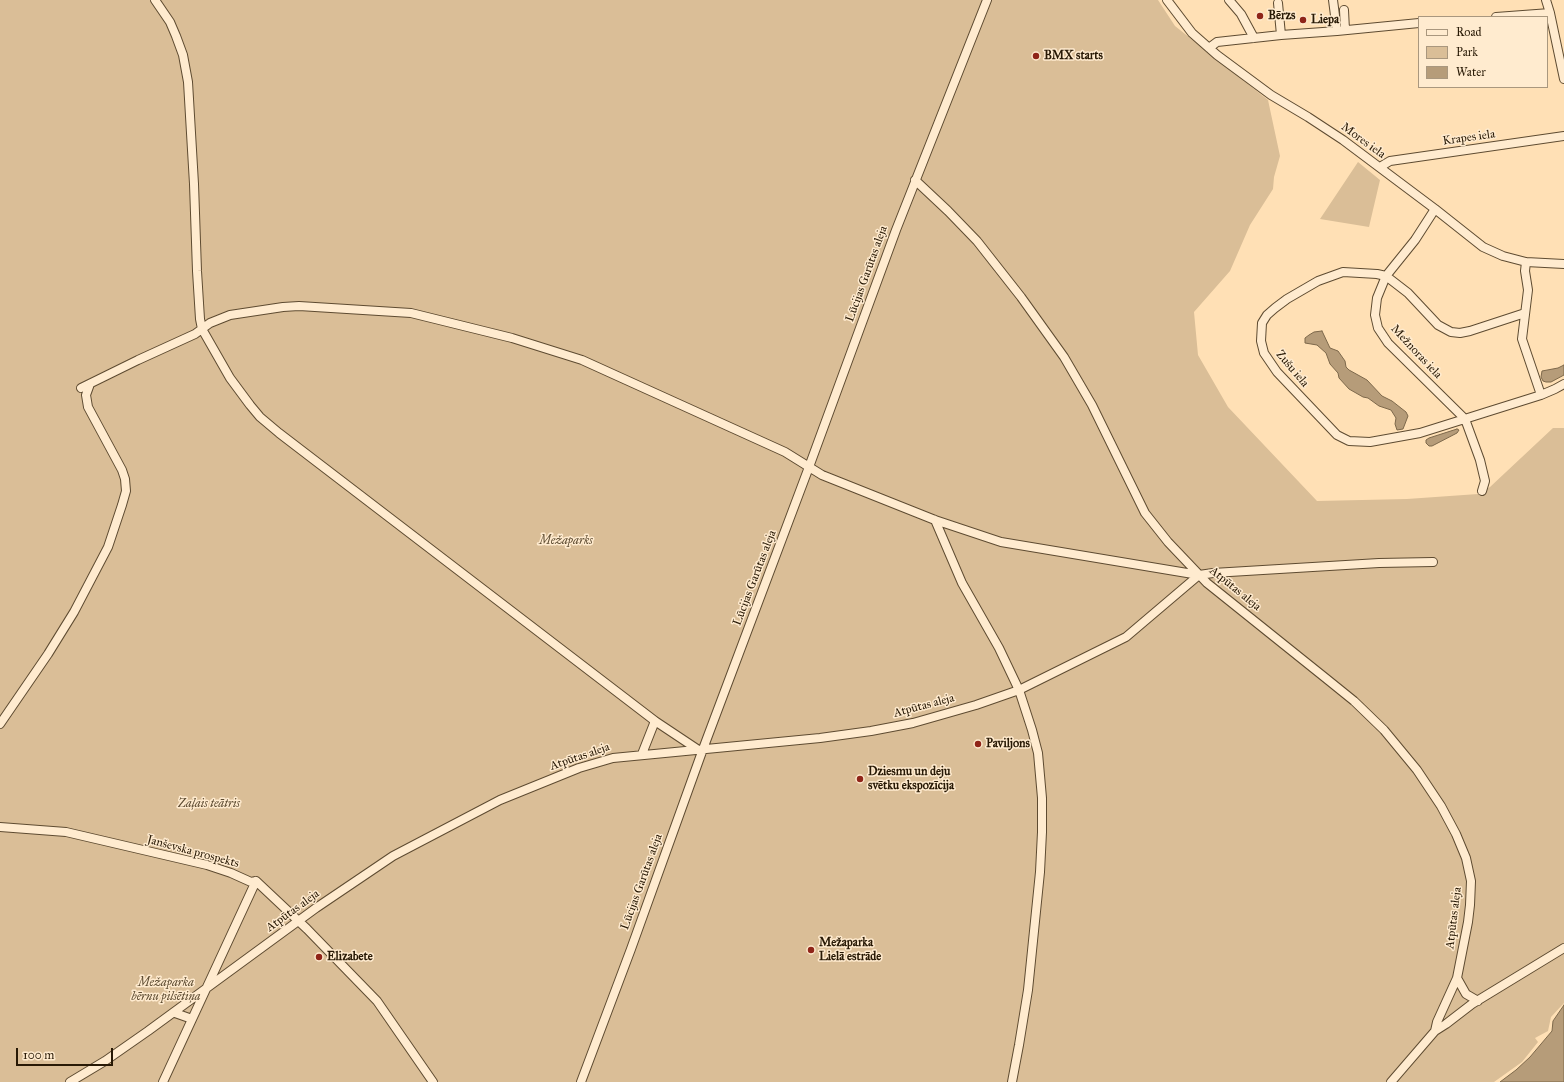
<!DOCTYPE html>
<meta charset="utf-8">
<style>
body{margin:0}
#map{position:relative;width:1564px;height:1082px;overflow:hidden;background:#ffe0b5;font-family:"IM FELL Great Primer",serif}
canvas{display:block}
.legend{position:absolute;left:1418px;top:16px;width:130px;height:72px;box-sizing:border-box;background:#ffebcf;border:1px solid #a9977e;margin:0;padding:5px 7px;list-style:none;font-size:12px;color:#281905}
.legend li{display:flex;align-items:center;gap:8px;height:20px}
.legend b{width:20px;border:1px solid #a9977e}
.scale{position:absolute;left:16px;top:1048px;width:97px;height:18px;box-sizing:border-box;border:2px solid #281905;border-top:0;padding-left:5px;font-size:12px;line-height:14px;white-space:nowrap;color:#281905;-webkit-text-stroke:3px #ffebcf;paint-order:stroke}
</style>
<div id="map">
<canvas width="1564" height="1082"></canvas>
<ul class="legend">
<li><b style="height:5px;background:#ffebcf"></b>Road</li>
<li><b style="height:11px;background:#dabe97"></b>Park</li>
<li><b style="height:11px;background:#b69c79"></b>Water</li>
</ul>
<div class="scale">100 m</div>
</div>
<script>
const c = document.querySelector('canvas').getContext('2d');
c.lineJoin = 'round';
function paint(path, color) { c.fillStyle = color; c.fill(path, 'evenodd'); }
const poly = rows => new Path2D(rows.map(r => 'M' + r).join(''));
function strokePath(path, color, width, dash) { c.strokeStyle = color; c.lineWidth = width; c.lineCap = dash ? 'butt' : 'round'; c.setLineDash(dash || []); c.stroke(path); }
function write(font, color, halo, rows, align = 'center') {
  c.font = font + ' "IM FELL Great Primer",serif'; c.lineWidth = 3; c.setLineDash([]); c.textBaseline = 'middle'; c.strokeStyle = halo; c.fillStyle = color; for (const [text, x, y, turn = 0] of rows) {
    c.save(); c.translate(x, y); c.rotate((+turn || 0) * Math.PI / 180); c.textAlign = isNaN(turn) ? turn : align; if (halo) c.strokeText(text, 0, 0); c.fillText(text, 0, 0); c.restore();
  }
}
paint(poly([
 [0,0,1158,0,1175,26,1268,100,1280,156,1274,177,1273,189,1250,225,1230,271,1194,312,1198,355,1228,407,1317,501,1407,499,1478,494,1490,487,1553,428,1564,428,1564,1003,1551,1017,1548,1031,1535,1038,1538,1042,1522,1062,1494,1082,0,1082],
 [1358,162,1380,180,1369,227,1320,219]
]), '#dabe97');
const water = poly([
 [1322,331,1330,348,1338,351,1345,361,1346,367,1349,370,1367,380,1382,396,1392,401,1406,412,1408,416,1403,429,1397,430,1395,424,1396,418,1391,410,1379,406,1368,398,1363,397,1349,389,1339,378,1338,373,1330,364,1326,353,1317,345,1305,343,1305,338,1309,335,1314,332,1322,331],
 [1564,365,1564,375,1551,382,1546,382,1543,381,1541,377,1542,371,1558,368,1564,365],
 [1457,429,1459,430,1457,433,1432,446,1429,446,1426,443,1426,440,1429,438,1457,429],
 [1564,1005,1564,1082,1500,1082,1516,1070,1530,1057,1552,1031,1553,1021,1564,1005]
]);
paint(water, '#b69c79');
strokePath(water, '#7d684b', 1);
const minor = poly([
 [155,0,170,22,176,36,183,55,188,82,194,184,197,271,200,319,202,329,230,378,250,405,260,417,279,433,655,721,697,749],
 [1167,0,1192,33,1217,55,1271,95,1308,117,1343,140,1435,209,1483,247,1503,256,1526,262,1564,264],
 [1229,0,1241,14,1254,38],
 [1333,0,1337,31],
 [1546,0,1550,13,1564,79],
 [1278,3,1281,35],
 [1344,10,1345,30],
 [1496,17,1550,13],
 [1209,48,1217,42,1281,35,1337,31,1419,23],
 [1380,167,1390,161,1564,136],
 [915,180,948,211,977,241,1021,297,1064,357,1092,405,1145,513,1168,542,1207,583,1328,680,1354,701,1384,730,1417,770,1441,806,1456,834,1466,858,1471,881,1470,905,1468,922,1457,978,1437,1022,1435,1031,1391,1082],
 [1435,209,1415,240,1386,276,1377,298,1375,315,1378,328,1388,343,1465,419,1480,460,1485,481,1482,491],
 [1526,262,1525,271,1528,290,1522,339,1541,395],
 [1525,313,1470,331,1460,333,1451,332,1438,325,1408,293,1386,276,1377,274,1343,272,1318,281,1287,299,1275,308,1267,315,1262,323,1261,341,1264,353,1277,372,1337,435,1349,441,1370,442,1420,433,1541,395,1555,389,1564,384],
 [81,388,138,360,195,334,210,323,230,315,283,307,299,306,411,313,512,338,582,360,785,452,822,475,935,520,1001,542,1199,575,1213,573,1379,563,1433,562],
 [935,520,962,583,999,648,1019,690,1032,730,1038,753,1042,798,1042,832,1040,872,1028,990,1019,1045,1012,1082],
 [0,724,48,654,74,612,108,547,122,505,126,491,125,479,122,470,88,407,86,395,90,384],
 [642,754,655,721],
 [0,827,66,832,207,865,231,873,251,882,256,881,307,929,377,1001,433,1082],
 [1457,978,1466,994,1478,1001],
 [175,1013,192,1019],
 [1435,1031,1446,1024,1472,1004,1564,948],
 [70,1082,105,1061,148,1031,316,908,393,856,500,800,579,768,613,758,820,738,871,731,913,723,976,705,1019,690,1126,637,1199,575],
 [163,1082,256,881],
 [581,1082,631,949,703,749,809,467,896,230,987,0]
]);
strokePath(minor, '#5e4b31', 10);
strokePath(minor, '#ffebcf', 8);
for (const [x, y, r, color] of [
 [1260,16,4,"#8f2418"],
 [1303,20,4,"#8f2418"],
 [1036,56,4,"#8f2418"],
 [978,744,4,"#8f2418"],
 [860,779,4,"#8f2418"],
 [811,950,4,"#8f2418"],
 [319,957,4,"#8f2418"]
]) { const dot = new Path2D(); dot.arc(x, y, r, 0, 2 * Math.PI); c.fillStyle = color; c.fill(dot); strokePath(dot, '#ffebcf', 1.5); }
write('bold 12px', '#281905', '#ffebcf', [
 ["Bērzs",1268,16],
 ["Liepa",1311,20],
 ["BMX starts",1044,56],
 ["Paviljons",986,744],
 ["Dziesmu un deju",868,772],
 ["svētku ekspozīcija",868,786],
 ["Mežaparka",819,943],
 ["Lielā estrāde",819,957],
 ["Elizabete",327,957]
], 'left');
write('12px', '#281905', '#ffebcf', [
 ["Krapes iela",1469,138,-8],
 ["Mores iela",1363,141,36],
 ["Lūcijas Garūtas aleja",867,274,-70],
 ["Mežnoras iela",1416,352,47],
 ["Zušu iela",1292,369,50],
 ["Lūcijas Garūtas aleja",755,578,-69],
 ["Atpūtas aleja",1235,589,39],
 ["Atpūtas aleja",924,706,-15],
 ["Atpūtas aleja",580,757,-19],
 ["Janševska prospekts",193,852,15],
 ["Lūcijas Garūtas aleja",642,882,-70],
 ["Atpūtas aleja",293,911,-36],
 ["Atpūtas aleja",1454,918,-83]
]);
write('italic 12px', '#5d4b31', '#ffebcf', [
 ["Mežaparks",566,541],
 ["Zaļais teātris",209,804],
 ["Mežaparka",166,983],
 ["bērnu pilsētiņa",166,997]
]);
</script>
